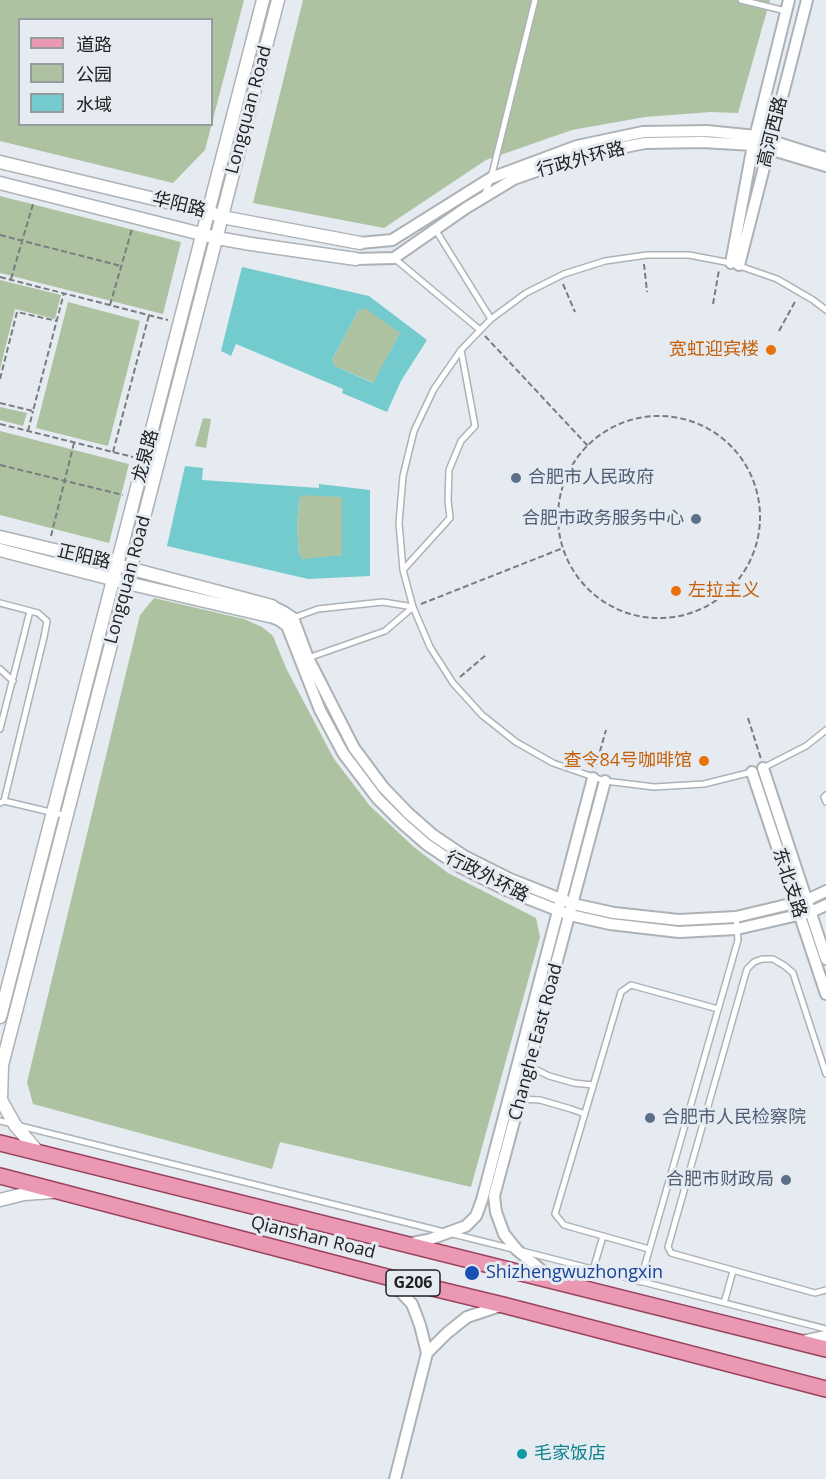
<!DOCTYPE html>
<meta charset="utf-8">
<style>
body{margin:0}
#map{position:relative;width:826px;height:1479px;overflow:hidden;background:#e5ebf0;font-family:"Open Sans","Noto Sans SC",sans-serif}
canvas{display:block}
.legend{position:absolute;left:18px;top:18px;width:195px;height:108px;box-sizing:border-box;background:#e5ebf0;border:2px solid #969b9e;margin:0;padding:8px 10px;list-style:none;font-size:18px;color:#202224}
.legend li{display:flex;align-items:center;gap:12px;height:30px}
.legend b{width:30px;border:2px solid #969b9e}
</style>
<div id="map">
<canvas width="826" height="1479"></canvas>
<ul class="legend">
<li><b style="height:8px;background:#eb98b2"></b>道路</li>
<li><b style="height:16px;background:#adc2a0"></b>公园</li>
<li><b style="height:16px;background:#73cbce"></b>水域</li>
</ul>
</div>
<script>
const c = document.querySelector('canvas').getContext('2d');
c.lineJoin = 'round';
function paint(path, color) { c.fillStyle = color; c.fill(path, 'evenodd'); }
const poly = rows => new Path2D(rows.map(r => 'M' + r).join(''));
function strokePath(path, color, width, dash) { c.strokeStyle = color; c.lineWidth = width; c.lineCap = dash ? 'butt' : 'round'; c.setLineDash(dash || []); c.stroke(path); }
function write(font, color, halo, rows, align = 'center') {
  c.font = font + ' "Open Sans","Noto Sans SC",sans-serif'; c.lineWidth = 6; c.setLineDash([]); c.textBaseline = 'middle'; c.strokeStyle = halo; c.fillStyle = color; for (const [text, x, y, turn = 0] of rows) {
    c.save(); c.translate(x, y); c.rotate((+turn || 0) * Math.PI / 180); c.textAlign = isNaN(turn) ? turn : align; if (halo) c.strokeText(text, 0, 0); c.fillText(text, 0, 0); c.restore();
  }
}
paint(poly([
 [0,0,244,0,205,150,173,183,0,141],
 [20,20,212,20,212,124,20,124],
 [303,0,770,0,738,113,711,112,645,117,572,130,486,160,384,228,253,203],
 [0,196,181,242,163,314,0,273],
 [0,280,61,295,55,319,15,309,0,369],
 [68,302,140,321,108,446,36,428],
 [365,307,400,333,374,383,335,366,332,360,358,311],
 [0,407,27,413,23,426,0,420],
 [203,418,211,419,206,448,195,446],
 [0,431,129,464,109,543,0,515],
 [302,494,342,497,342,555,302,560,299,554,297,527,299,499],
 [154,598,244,619,262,627,273,636,286,668,334,759,370,806,415,848,448,873,536,918,540,937,471,1187,280,1142,272,1169,33,1104,27,1082,140,615]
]), '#adc2a0');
paint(poly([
 [242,267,369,296,427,340,401,381,387,412,342,393,343,389,236,344,231,356,221,351],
 [365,308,400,333,373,383,335,366,332,360,358,311],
 [185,466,203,468,202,480,319,488,319,484,370,490,370,576,308,579,167,546],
 [302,495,342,497,342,555,302,559,299,554,297,527,299,499]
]), '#73cbce');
const service = poly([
 [741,0,786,11],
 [484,196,491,178,535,0],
 [435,229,491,319],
 [394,258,480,330],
 [403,570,450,518,448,500,449,470,461,441,475,426,461,350],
 [0,603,38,613,47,621,44,637,4,801,0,803],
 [293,618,318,609,383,602,413,607,385,631,308,658],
 [0,669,13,681],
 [0,729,30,611],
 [763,768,806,746,826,730],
 [752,772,704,784,654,787,605,781,553,763,516,742,482,715,453,683,430,647,413,607,403,570,399,523,403,476,414,431,434,389,461,350,491,319,526,293,564,274,605,261,647,255,689,255,731,263,777,279,813,300,826,310],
 [826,795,824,797,826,802],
 [4,801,67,816],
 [529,1066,549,1076,574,1083,593,1085],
 [826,1074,793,973,785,966,773,959,762,959,754,962,747,969,668,1247,671,1253,815,1293,826,1290],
 [520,1099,540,1100,571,1109,585,1114],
 [0,1121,444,1232],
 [453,1234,513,1249],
 [649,1249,564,1225,555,1214,621,992,631,985,718,1009],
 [522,1251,826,1329],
 [593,1270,603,1236],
 [640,1282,738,940,736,917],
 [724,1303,733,1271]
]);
const minor = poly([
 [360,243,392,240,491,178,577,146,643,132,707,131,756,136,826,158],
 [356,259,394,258,466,208,514,179,579,156,645,143,702,142,753,145,769,149,826,166],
 [731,263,753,145,789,0],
 [739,265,807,0],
 [272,606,284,612,293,618,308,658,354,748,383,787,408,813,433,835,464,856,510,879,573,904,614,913,679,920,736,917,807,900,826,891],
 [269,616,279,620,287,626,289,631,320,710,343,753,377,798,401,822,426,844,460,867,506,890,570,915,610,924,679,932,737,929,811,912,826,905],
 [763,768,826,959],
 [752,772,826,994],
 [412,1243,428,1240,466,1226,476,1216,482,1200,593,778],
 [387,1277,412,1304,420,1325,427,1353,447,1333,467,1317,503,1305],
 [551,1278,517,1250,504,1234,496,1212,494,1196,605,781],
 [803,1341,826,1336],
 [395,1479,427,1353]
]);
const tertiary = poly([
 [0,162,209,212,222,217,360,243],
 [0,183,217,238,251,244,356,259],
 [0,537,117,565,272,606],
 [0,550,127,583,269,616],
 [0,1017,263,0],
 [38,1152,15,1125,1,1100,2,1065,278,0],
 [0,1200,24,1194,52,1192]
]);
const primary = poly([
 [0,1143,826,1349],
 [0,1176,387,1277,503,1305,826,1389]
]);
strokePath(service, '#adb2b7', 8);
strokePath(minor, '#adb2b7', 14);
strokePath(tertiary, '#adb2b7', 15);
strokePath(primary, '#9b425f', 18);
strokePath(poly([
 [0,235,121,266],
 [644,264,647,292],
 [0,277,168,320],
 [11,279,33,204],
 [563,284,575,312],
 [713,304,719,270],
 [110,305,132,229],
 [779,331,796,300],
 [485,336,588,446],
 [0,379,17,312,57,321],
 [0,403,33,411,64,293],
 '558 517a101 101 0 1 1 202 0a101 101 0 1 1-202 0Z',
 [0,424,133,457],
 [28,431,33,411],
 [113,452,149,315],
 [0,465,123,495],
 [51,536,74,443],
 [421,604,563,548],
 [460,677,486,655],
 [748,718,761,759],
 [595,769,606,730]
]), '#797d80', 2, [6, 3]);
strokePath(service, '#fff', 5);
strokePath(minor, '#fff', 10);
strokePath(tertiary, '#fff', 12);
strokePath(primary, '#eb98b2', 15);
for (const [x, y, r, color] of [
 [771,350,6,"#e8710a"],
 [516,478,6,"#5c6f8a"],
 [696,519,6,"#5c6f8a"],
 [676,591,6,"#e8710a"],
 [704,761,6,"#e8710a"],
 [650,1118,6,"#5c6f8a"],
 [786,1180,6,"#5c6f8a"],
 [472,1273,8,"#1a4fb4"],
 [522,1454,6,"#0f9aa8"]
]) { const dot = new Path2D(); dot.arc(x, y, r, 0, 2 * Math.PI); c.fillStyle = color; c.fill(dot); strokePath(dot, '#e5ebf0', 2); }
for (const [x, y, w] of [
 [413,1283,54]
]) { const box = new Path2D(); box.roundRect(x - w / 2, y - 13, w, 26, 4.5); c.fillStyle = '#e5ebf0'; c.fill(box); strokePath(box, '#202224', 1.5); }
write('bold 16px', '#202224', null, [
 ["G206",413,1283]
]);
write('18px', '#202224', '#e5ebf0', [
 ["Longquan Road",249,110,-75],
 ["高河西路",773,132,-76],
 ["行政外环路",581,160,-15],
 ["华阳路",179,205,14],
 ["龙泉路",146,456,-75],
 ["正阳路",84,557,13],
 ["Longquan Road",128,580,-75],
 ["行政外环路",487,877,27],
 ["东北支路",789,883,72],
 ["Changhe East Road",536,1042,-75],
 ["Qianshan Road",313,1238,14]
]);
write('18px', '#c56008', '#e5ebf0', [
 ["宽虹迎宾楼",759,350],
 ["左拉主义",688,591,"left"],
 ["查令84号咖啡馆",692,761]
], 'right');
write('18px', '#4e5e75', '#e5ebf0', [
 ["合肥市人民政府",528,478],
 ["合肥市政务服务中心",684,519,"right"],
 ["合肥市人民检察院",662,1118],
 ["合肥市财政局",774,1180,"right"]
], 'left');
write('18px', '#164399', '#e5ebf0', [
 ["Shizhengwuzhongxin",486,1273]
], 'left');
write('18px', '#0d838f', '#e5ebf0', [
 ["毛家饭店",534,1454]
], 'left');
</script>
